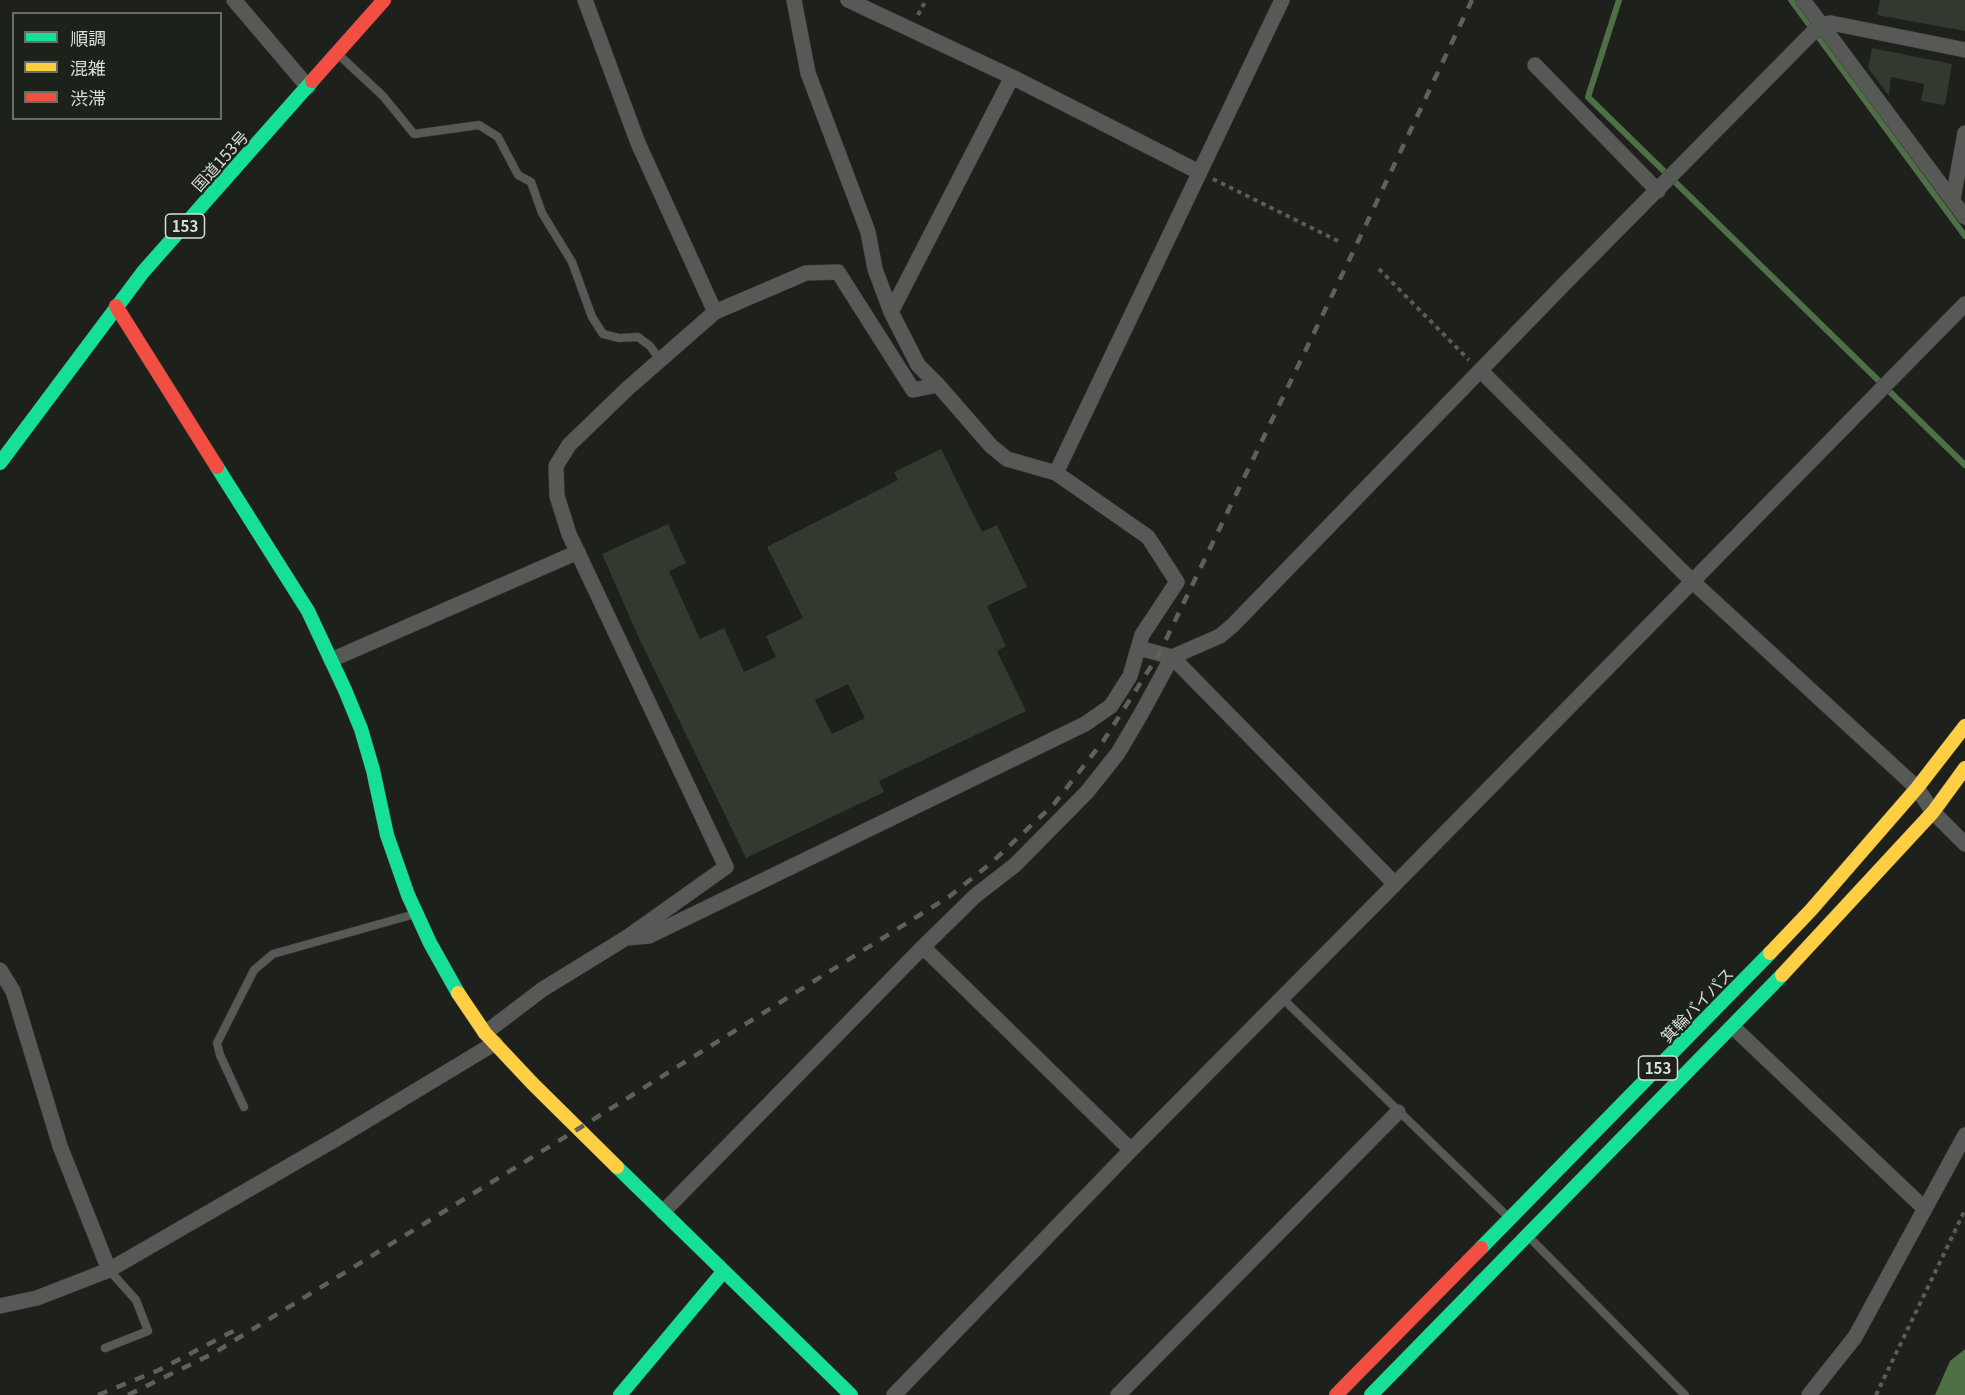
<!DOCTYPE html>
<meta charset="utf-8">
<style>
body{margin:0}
#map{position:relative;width:1965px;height:1395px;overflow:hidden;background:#1d201b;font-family:Georgia,"Noto Sans JP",serif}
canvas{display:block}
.legend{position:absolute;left:12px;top:12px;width:210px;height:108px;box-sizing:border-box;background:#1c211a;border:2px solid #686d66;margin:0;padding:8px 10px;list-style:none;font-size:18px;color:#daded9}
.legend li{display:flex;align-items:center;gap:12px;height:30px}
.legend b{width:30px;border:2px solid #686d66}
</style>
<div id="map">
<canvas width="1965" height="1395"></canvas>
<ul class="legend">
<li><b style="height:8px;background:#16e098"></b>順調</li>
<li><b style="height:8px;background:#ffcf43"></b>混雑</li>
<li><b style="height:8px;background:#f24e42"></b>渋滞</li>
</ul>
</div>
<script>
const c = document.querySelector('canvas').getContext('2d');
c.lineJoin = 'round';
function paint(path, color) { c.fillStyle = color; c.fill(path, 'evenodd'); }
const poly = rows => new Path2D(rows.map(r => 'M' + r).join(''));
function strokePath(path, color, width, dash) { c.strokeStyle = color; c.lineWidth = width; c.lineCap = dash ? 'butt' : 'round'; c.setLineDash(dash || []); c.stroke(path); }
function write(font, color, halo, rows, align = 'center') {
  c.font = font + ' Georgia,"Noto Sans JP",serif'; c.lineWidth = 4.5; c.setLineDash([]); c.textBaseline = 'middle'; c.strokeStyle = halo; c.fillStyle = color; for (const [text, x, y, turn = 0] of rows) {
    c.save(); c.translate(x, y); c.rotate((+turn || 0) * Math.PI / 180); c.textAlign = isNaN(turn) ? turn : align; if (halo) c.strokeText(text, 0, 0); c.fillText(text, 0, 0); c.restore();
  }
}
paint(poly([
 [1965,1349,1965,1395,1935,1395,1950,1361]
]), '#4f6f46');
strokePath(poly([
 [1619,0,1588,97,1965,465],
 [1791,0,1965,236]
]), '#4f6f46', 6);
paint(poly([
 [1880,0,1965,0,1965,31,1877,15],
 [1872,48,1952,64,1945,105,1921,101,1924,84,1891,77,1889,96,1868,68],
 [941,449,982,532,997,525,1027,587,987,606,1006,646,997,651,1026,711,879,781,884,792,746,858,639,638,602,554,668,524,686,563,669,571,700,639,724,628,744,672,776,657,766,636,803,618,767,547,898,480,894,472],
 [848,684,865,718,832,734,815,700]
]), '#32392f');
const lane = poly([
 [340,56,383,96,414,134,479,125,498,137,518,175,531,182,542,213,572,262,592,317,603,334,619,338,638,337,650,346,660,360],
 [1282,998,1505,1214],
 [244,1107,220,1055,217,1043,254,970,273,954,415,914],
 [1531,1239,1685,1395],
 [105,1348,148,1331,136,1300,109,1270]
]);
const street = poly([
 [234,0,308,87],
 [585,0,638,143,715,312],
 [794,0,808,73,868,232,875,269,891,312],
 [848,0,1012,77,1199,172],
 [1803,0,1965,217],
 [1535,65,1658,191],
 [1953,199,1965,133],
 [1481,371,1692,581,1917,788,1933,812,1965,844],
 [938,385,918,365,891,312,1012,77],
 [1139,648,1172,657,1395,884],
 [331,660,578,552],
 [626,938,649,936,1085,724,1111,706,1130,676,1142,635,1177,582,1148,537,1056,473,1282,0],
 [923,947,1131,1150],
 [0,970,13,991,60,1146,109,1270],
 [1733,1027,1925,1209],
 [485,1033,543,989,626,938,726,867,569,534,557,496,556,466,569,445,627,389,715,312,806,273,838,272,913,390,938,385,991,446,1007,459,1056,473],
 [663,1212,923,947,975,896,1015,865,1087,792,1118,753,1141,714,1172,657,1220,636,1233,625,1569,279,1820,25,1831,23,1965,50],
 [0,1306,37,1298,109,1270,336,1139,495,1043],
 [894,1395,1131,1150,1395,884,1965,304],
 [1118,1395,1398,1112],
 [1809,1395,1855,1337,1965,1135]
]);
const fast = poly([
 [0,463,143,272,312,81],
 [217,467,308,611,345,690,361,729,373,770,387,835,408,895,430,943,458,993],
 [617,1167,851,1395],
 [1481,1248,1770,953],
 [620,1395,723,1272],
 [1371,1395,1782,975]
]);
const slow = poly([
 [1770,953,1811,910,1917,788,1965,726],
 [1782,975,1933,812,1965,768],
 [458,993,485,1033,533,1084,617,1167]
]);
const jam = poly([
 [312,81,384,0],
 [116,306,217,467],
 [1336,1395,1481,1248]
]);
strokePath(lane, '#393c38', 9);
strokePath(street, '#393c38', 16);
strokePath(fast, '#393c38', 15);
strokePath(slow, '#393c38', 15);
strokePath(jam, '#393c38', 15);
strokePath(poly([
 [918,15,926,0],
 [1213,179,1340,242],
 [1379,269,1469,360],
 [1876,1395,1965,1210]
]), '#595c58', 4, [4.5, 4.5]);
strokePath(lane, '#575956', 8);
strokePath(street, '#575956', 15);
strokePath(fast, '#16e098', 14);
strokePath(slow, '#ffcf43', 14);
strokePath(jam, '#f24e42', 14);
strokePath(poly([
 [98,1395,159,1370,241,1327],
 [128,1395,214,1353,578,1129,950,896,991,863,1054,804,1104,740,1159,654,1353,252,1472,0]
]), '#5e605c', 4.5, [10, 10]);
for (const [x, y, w] of [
 [185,226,39],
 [1658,1068,39]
]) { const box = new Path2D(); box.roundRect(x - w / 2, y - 12, w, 24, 4.5); c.fillStyle = '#1c211a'; c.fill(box); strokePath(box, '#daded9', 1.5); }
write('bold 15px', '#daded9', null, [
 ["153",185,226],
 ["153",1658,1068]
]);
write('16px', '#daded9', '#1c211a', [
 ["国道153号",220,161,-48],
 ["箕輪バイパス",1697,1005,-46]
]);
</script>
